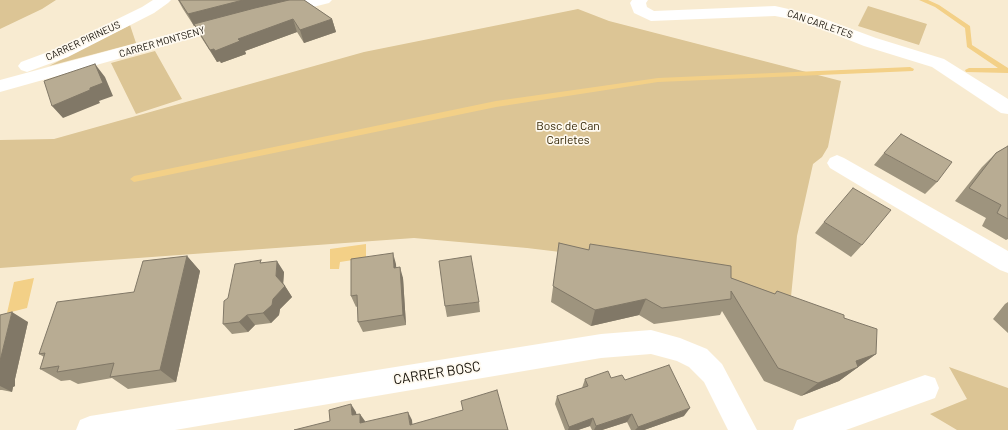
<!DOCTYPE html>
<style>
body{margin:0}
canvas{display:block;background:#f8ebd1}
</style>
<canvas width="1008" height="430"></canvas>
<script>
const c = document.querySelector('canvas').getContext('2d');
c.lineJoin = 'round';
function paint(path, color) { c.fillStyle = color; c.fill(path, 'evenodd'); }
const poly = rows => new Path2D(rows.map(r => 'M' + r).join(''));
function strokePath(path, color, width, dash) { c.strokeStyle = color; c.lineWidth = width; c.lineCap = dash ? 'butt' : 'round'; c.setLineDash(dash || []); c.stroke(path); }
function write(font, color, halo, rows, align = 'center') {
  c.font = font + ' Barlow,sans-serif'; c.lineWidth = 3.5; c.setLineDash([]); c.textBaseline = 'middle'; c.strokeStyle = halo; c.fillStyle = color; for (const [text, x, y, turn = 0] of rows) {
    c.save(); c.translate(x, y); c.rotate((+turn || 0) * Math.PI / 180); c.textAlign = isNaN(turn) ? turn : align; if (halo) c.strokeText(text, 0, 0); c.fillText(text, 0, 0); c.restore();
  }
}
paint(poly([
 [0,0,56,0,42,9,0,29],
 [868,6,927,24,919,45,858,26],
 [578,9,609,21,841,81,828,147,822,157,813,164,797,236,790,307,677,266,527,248,414,238,0,268,0,140,54,139,364,52],
 [130,25,136,43,49,66],
 [155,51,182,99,136,114,111,63],
 [949,367,1008,388,1008,430,957,430,930,414,967,399]
]), '#dcc595');
paint(poly([
 [366,244,366,258,340,262,339,269,330,269,330,249],
 [34,278,27,308,7,313,14,282]
]), '#f3d087');
paint(poly([
 [919,0,928,0,939,5,970,26,972,45,1008,68,1008,73,966,72,965,70,969,68,998,68,967,47,965,28,935,7,919,0],
 [910,67,914,69,913,71,658,82,496,107,134,182,130,179,134,176,496,101,588,88,658,78,910,67]
]), '#f3d087');
paint(poly([
 [153,0,171,0,168,3,154,13,68,57,27,72,21,70,18,66,21,62,56,49,142,7,153,0],
 [304,0,332,0,329,3,281,15,275,13,273,10,275,7,304,0],
 [632,0,648,0,646,3,647,7,654,11,775,6,811,14,876,38,944,59,1008,99,1008,114,1001,113,932,67,864,46,801,21,775,16,651,21,634,13,630,3,632,0],
 [226,19,232,21,234,24,232,27,0,92,0,80,226,19],
 [837,155,844,158,1008,251,1008,273,1000,270,830,168,827,163,830,158,837,155],
 [651,330,680,338,707,349,722,364,757,430,728,430,704,382,689,367,677,361,651,354,601,358,175,430,76,430,80,420,90,416,601,334,651,330],
 [925,375,935,378,939,388,935,398,846,430,793,430,797,420,925,375]
]), '#fff');
paint(poly([
 [178,0,304,0,332,19,336,32,304,43,297,32,245,51,246,54,221,63,220,61,217,62,201,37,195,26,194,26,183,9],
 [1008,146,1008,239,1006,240,982,226,986,218,955,201,982,167,996,153],
 [884,153,937,182,925,194,874,165],
 [824,222,862,245,851,257,815,233],
 [559,243,588,250,731,278,775,294,777,291,844,318,876,354,839,381,801,396,764,381,722,311,720,315,654,324,639,315,591,326,551,302],
 [187,256,200,271,176,382,128,389,112,378,78,384,70,380,61,381,40,369,44,357,39,354,134,292],
 [263,263,284,272,283,283,285,286,292,297,280,309,279,315,271,323,255,325,248,332,232,334,223,324],
 [396,264,396,267,403,278,406,325,363,332,358,322,358,306,356,307,351,296],
 [479,302,480,312,447,317,445,306],
 [1008,302,1008,333,993,319,1005,304],
 [0,315,28,322,15,379,15,386,13,387,12,392,2,390,0,390],
 [611,378,625,380,684,416,644,430,631,430,627,422,602,430,592,430,590,426,578,430,565,430,555,404,557,396,582,388,585,379]
]), '#9e947e');
paint(poly([
 [243,0,291,0,292,1,194,26,188,14],
 [293,19,297,32,245,51,246,54,221,63,215,51,238,39],
 [332,19,336,32,304,43,300,30],
 [214,49,220,61,217,62,210,50],
 [95,64,105,77,113,96,99,101,100,103,63,118,52,106,90,88],
 [393,253,396,264,397,279,394,268],
 [187,256,200,271,176,382,160,370],
 [277,261,284,272,283,287,276,276],
 [400,267,403,278,406,325,403,315],
 [285,286,292,297,280,309,279,315,271,323,263,313,273,299],
 [646,299,639,315,591,326,595,310],
 [12,312,28,322,15,379,15,386,13,387,12,392,0,386,0,361],
 [247,315,255,325,248,332,239,322],
 [876,354,839,381,801,396,818,383,856,361],
 [351,404,356,412,358,423,352,415],
 [690,408,684,416,644,430,635,430,638,427],
 [408,412,412,420,413,430,410,425],
 [360,414,365,421,365,430,360,423],
 [632,414,627,422,602,430,594,430,596,426],
 [593,418,590,426,578,430,568,430,569,427]
]), '#817867');
const building = poly([
 [179,0,243,0,188,14,179,0],
 [289,0,304,0,332,19,300,30,293,19,238,39,240,41,215,51,214,49,210,50,194,24,255,8,289,0],
 [95,64,103,83,90,88,90,90,52,106,44,81,95,64],
 [901,134,952,162,937,182,884,153,901,134],
 [1008,146,1008,219,997,213,1001,205,969,188,996,153,1008,146],
 [853,188,891,210,862,245,824,222,853,188],
 [559,243,589,250,590,244,731,266,731,278,775,294,777,291,844,315,844,318,877,329,876,354,856,361,858,367,818,383,778,368,731,291,731,299,662,308,646,299,595,310,553,286,559,243],
 [393,253,394,268,400,267,403,315,358,322,357,295,351,296,351,259,393,253],
 [187,256,160,370,110,377,114,363,57,372,59,366,40,369,45,353,39,354,57,302,134,292,143,261,187,256],
 [471,256,479,302,445,306,439,261,471,256],
 [261,260,260,263,277,261,276,276,285,286,273,299,272,305,263,313,247,315,239,322,223,324,224,301,228,298,235,264,261,260],
 [12,312,0,361,0,315,12,312],
 [669,365,690,408,638,427,632,414,596,426,593,418,569,427,557,396,588,386,585,379,608,371,611,378,622,375,625,380,669,365],
 [497,390,508,430,294,430,330,421,329,410,351,404,352,415,360,414,360,423,408,412,410,425,463,410,461,401,497,390]
]);
paint(building, '#b8ac93');
strokePath(building, '#817867', 1);
write('10px', '#120d05', '#fef9ef', [
 ["CAN CARLETES",820,24,19],
 ["CARRER PIRINEUS",83,41,-25],
 ["CARRER MONTSENY",162,42,-16]
]);
write('12px', '#352706', '#fef9ef', [
 ["Bosc de Can",568,126],
 ["Carletes",568,140]
]);
write('14px', '#120d05', '#fef9ef', [
 ["CARRER BOSC",437,373,-9]
]);
</script>
